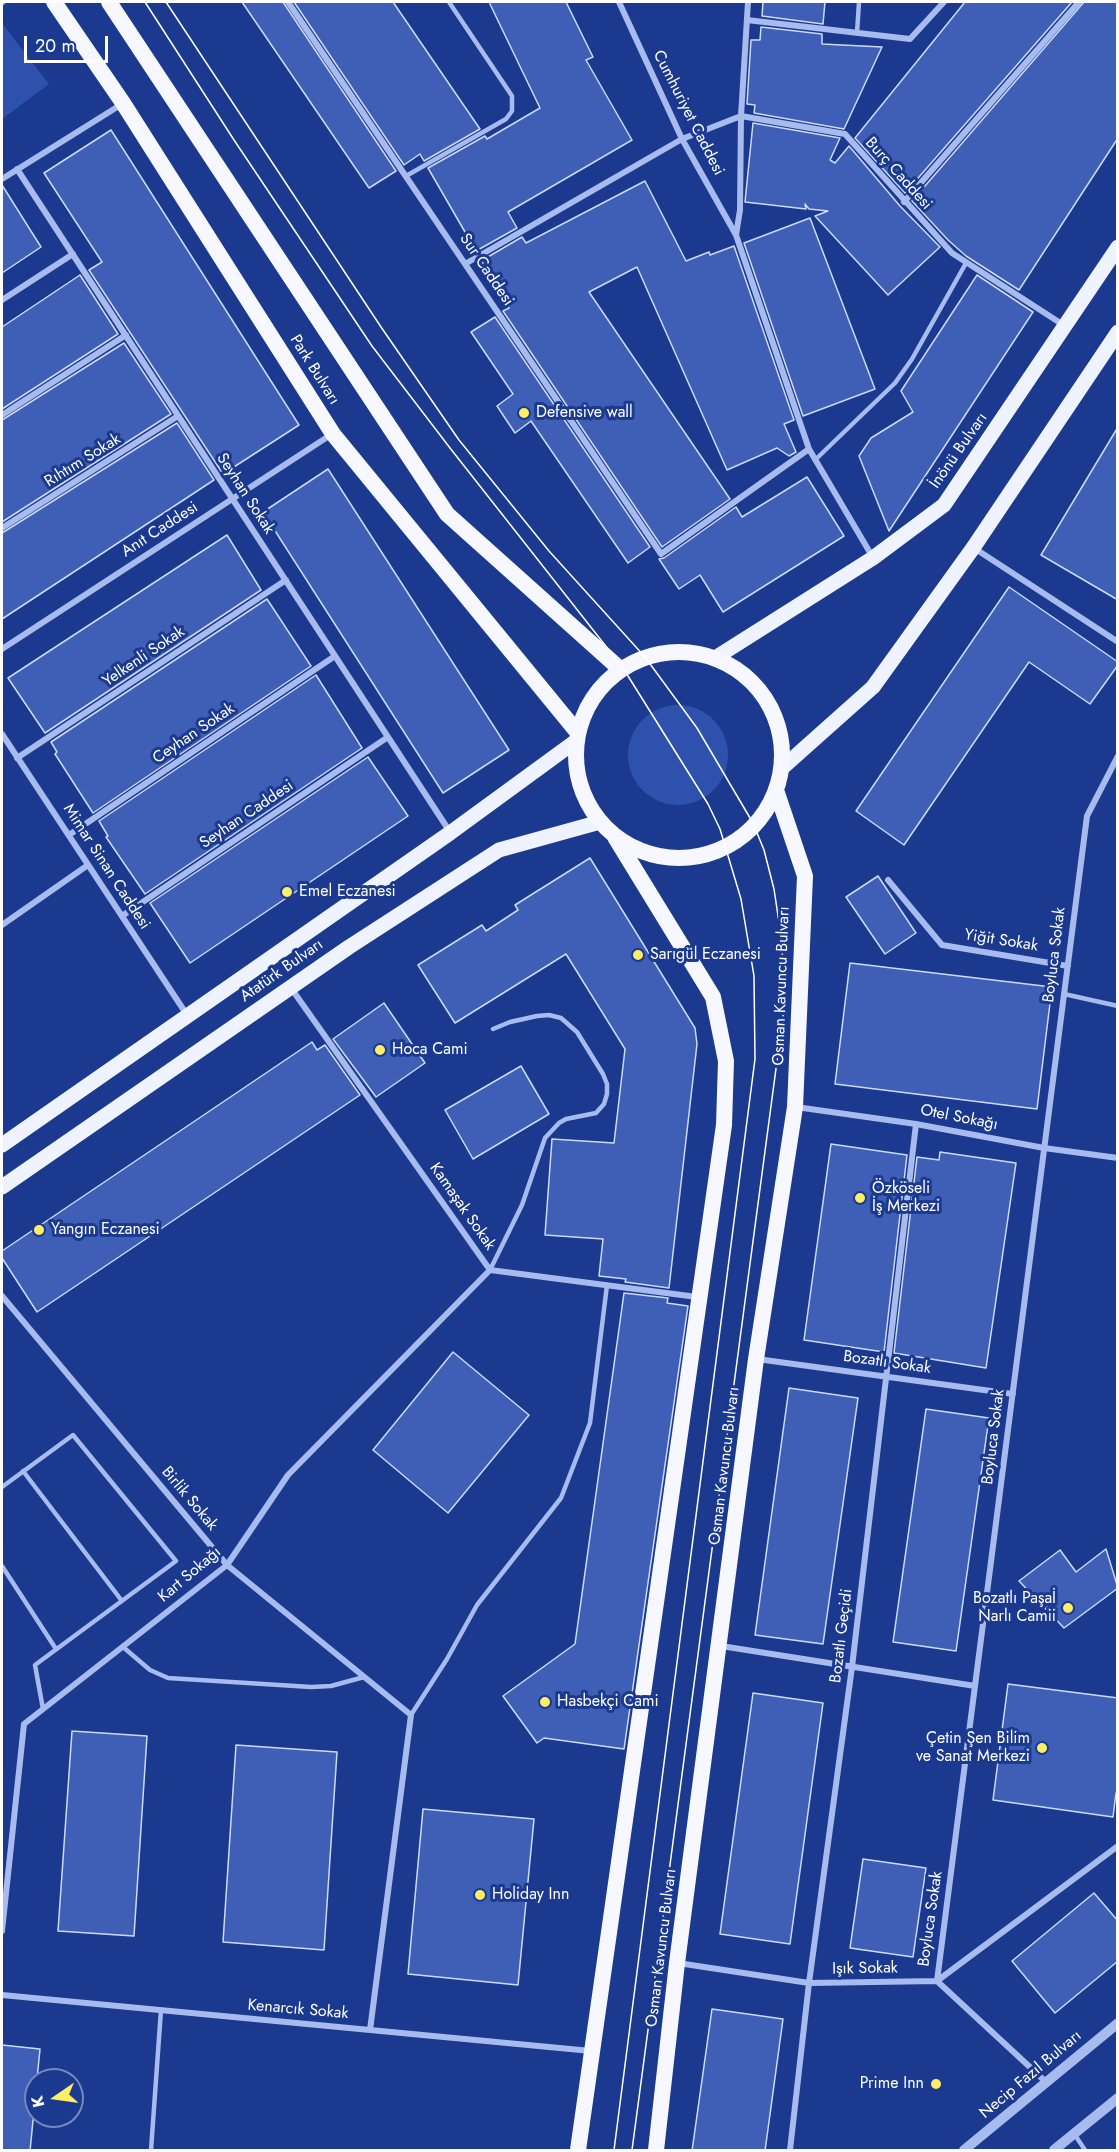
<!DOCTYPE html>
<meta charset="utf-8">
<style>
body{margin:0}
#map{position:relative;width:1119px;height:2152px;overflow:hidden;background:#1a398f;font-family:Jost,sans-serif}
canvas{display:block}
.frame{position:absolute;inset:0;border:3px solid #fff;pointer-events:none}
.north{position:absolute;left:24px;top:2068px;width:60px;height:60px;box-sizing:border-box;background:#1a398f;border:2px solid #7688bc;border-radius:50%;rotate:257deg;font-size:16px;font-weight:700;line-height:24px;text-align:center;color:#fff}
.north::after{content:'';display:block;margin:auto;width:21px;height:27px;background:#ffed65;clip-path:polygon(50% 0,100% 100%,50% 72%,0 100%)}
.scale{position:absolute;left:24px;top:36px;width:84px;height:27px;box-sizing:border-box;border:3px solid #fff;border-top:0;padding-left:8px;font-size:18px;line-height:21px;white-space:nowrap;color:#fff;-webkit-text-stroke:4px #1a398f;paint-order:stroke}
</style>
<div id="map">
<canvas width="1119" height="2152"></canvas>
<div class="frame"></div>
<div class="north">K</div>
<div class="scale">20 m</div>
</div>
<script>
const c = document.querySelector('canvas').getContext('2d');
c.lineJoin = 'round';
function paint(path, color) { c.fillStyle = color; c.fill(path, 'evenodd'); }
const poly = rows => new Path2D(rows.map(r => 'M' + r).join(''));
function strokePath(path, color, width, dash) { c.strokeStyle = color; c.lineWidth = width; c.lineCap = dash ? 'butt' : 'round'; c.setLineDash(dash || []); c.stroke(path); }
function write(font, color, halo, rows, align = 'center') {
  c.font = font + ' Jost,sans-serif'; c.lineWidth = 6; c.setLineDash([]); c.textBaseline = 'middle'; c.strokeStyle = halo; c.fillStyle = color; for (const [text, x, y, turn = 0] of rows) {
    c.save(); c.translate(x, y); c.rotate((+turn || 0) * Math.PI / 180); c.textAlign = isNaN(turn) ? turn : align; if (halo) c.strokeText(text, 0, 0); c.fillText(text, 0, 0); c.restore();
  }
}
paint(poly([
 [2,23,49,84,2,119],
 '628 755a50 50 0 1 1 100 0a50 50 0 1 1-100 0Z'
]), '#2d51ad');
const building = poly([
 [242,2,283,2,396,171,369,188,242,2],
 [294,2,393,2,480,129,424,161,420,154,404,165,294,2],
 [489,2,566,2,593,57,586,60,632,140,508,212,517,228,476,251,428,168,485,136,487,139,540,108,489,2],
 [763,2,825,2,823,24,762,16,763,2],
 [965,2,1072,2,905,193,855,138,965,2],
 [1084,2,1118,2,1118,138,1019,290,966,256,948,240,912,201,1084,2],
 [761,27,822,34,822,44,882,47,844,129,754,113,755,105,747,104,751,40,760,40,761,27],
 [753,123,840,138,830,160,835,163,849,146,900,206,940,247,888,295,815,216,828,211,809,209,805,204,806,209,745,202,753,123],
 [111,130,299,425,223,474,89,270,102,262,44,173,111,130],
 [645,181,686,261,709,252,710,255,734,246,794,420,784,424,796,452,789,456,777,448,727,470,637,267,589,292,730,499,662,547,503,311,509,308,481,261,522,237,526,243,645,181],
 [2,185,41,247,2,273,2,185],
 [810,218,875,389,803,416,744,243,810,218],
 [80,275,118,334,2,409,2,327,80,275],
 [977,275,1033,312,889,531,859,456,871,438,913,412,901,391,977,275],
 [495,317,650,547,628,563,531,421,515,433,497,406,513,394,471,332,495,317],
 [124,343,171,414,2,522,2,420,124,343],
 [177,423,214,480,2,619,2,533,177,423],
 [1118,427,1118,600,1041,555,1118,427],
 [328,469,509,750,443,793,263,512,328,469],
 [807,477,844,536,723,612,700,575,679,589,659,559,664,558,736,507,742,517,807,477],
 [227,535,261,590,45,733,8,678,227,535],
 [1009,587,1118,662,1118,665,1090,704,1029,662,904,845,856,811,1009,587],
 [267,599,311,666,93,813,55,754,57,752,51,742,267,599],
 [316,675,362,748,145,894,106,837,108,836,99,821,316,675],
 [368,757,408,816,190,963,150,903,368,757],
 [590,858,695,1028,697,1044,669,1288,625,1282,626,1279,599,1276,603,1239,545,1235,552,1139,614,1143,625,1049,566,954,455,1023,418,965,482,925,486,931,518,910,515,905,590,858],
 [878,876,916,933,885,954,846,897,878,876],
 [850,963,1052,987,1037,1109,835,1084,850,963],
 [384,1003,425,1063,376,1097,333,1039,384,1003],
 [312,1042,317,1050,325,1045,360,1095,37,1312,2,1258,2,1251,312,1042],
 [521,1066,549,1114,473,1159,445,1110,521,1066],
 [831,1144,907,1155,884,1352,804,1340,831,1144],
 [940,1152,1016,1163,986,1368,894,1353,917,1157,939,1160,940,1152],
 [624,1293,668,1298,667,1303,688,1306,624,1749,544,1738,537,1743,503,1696,575,1644,624,1293],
 [453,1352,529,1415,448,1513,373,1450,453,1352],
 [789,1388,858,1398,823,1644,755,1635,789,1388],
 [926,1409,989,1418,956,1651,893,1642,926,1409],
 [1106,1549,1118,1588,1064,1628,1019,1581,1060,1550,1076,1572,1106,1549],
 [1008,1684,1118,1698,1118,1793,1116,1793,1113,1817,993,1800,1008,1684],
 [753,1693,823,1703,790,1944,720,1934,753,1693],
 [72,1731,147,1736,134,1936,58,1931,72,1731],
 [236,1745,337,1752,324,1950,223,1942,236,1745],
 [423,1809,534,1819,518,1985,408,1974,423,1809],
 [863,1859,926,1868,913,1957,850,1948,863,1859],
 [1094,1893,1118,1921,1118,1961,1055,2013,1012,1961,1094,1893],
 [712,2009,783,2019,765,2151,692,2151,712,2009],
 [2,2045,40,2049,30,2151,2,2151,2,2045]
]);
paint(building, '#3e5fb5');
strokePath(building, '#cddafa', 1.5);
strokePath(poly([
 [2,3,5,2]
]), '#a7bbee', 4, [3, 4.5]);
strokePath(poly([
 [857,33,859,2],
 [406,176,506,119,512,111,512,96,449,2],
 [815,460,895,383,912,359,966,263],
 [1064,994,1118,1006],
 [490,1270,522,1205,545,1138,559,1123,566,1119,596,1113,604,1104,607,1094,607,1084,603,1074,577,1032,561,1018,549,1015,537,1016,510,1022,493,1029],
 [23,1471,122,1601],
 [2,1487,73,1435,176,1561,35,1665,43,1709],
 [2,1566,56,1649],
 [123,1647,150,1670,168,1678,311,1687,331,1686,364,1677],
 [411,1715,447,1659,477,1605,561,1498,590,1423,607,1285],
 [1075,2135,1085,2150],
 [151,2150,161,2010]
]), '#a7bbee', 4.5);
strokePath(poly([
 [288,2,661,554,809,449],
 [619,2,682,139,736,235],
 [748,2,741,116,740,210,736,235,809,449,872,556],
 [747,20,910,39,944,2],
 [17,169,450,832],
 [2,179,122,104],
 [904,202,1079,2],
 [465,264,682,139,741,116,845,134,952,253,1065,326],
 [2,300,73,254],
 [2,415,126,335],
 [2,528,178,416],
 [974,548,1118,642],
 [2,649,332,434],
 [2,734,187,1015],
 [17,758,286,580],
 [69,835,335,656],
 [888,880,942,945,1068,966],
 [122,916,388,737],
 [2,925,88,865],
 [291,988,490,1270,697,1297],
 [796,1107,916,1124,1044,1148,1118,1158],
 [2,1296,227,1565,411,1715,370,2030],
 [757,1359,1013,1394],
 [721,1646,975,1686],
 [2,1931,24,1724,227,1565,288,1475,490,1270],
 [678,1963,809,1983,937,1981,1118,1846],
 [2,1995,591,2051],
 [1046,2082,937,1981,1087,816,1118,756],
 [790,2150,809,1983,852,1667,916,1124]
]), '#a7bbee', 6);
strokePath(poly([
 [964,2150,1118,2023],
 [1054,2150,1118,2098]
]), '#a7bbee', 10);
strokePath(poly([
 [715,658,873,558,944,505,1118,247],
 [781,769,873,687,973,548,1118,332],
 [2,1145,450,833,576,741],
 [2,1187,349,947,499,850,600,822]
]), '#eff2ff', 15);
strokePath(poly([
 [54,2,123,103,333,434,578,733],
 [109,2,447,514,620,669],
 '576 755a103 103 0 1 1 206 0a103 103 0 1 1-206 0Z',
 [578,2150,724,1125,726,1061,713,997,615,837],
 [656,2150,677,1963,756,1359,795,1107,805,876,776,790]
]), '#f7f8ff', 16);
strokePath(poly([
 [145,2,234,140,372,346,450,448,623,668,708,804,720,829,741,899,754,976,755,1059,614,2150],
 [166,2,381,327,459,440,549,551,645,657,697,728,753,823,764,850,774,889,780,929,784,973,783,1016,632,2150]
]), '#fff', 1.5);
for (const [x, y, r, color] of [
 [524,413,6,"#ffed65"],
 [287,892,6,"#ffed65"],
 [638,955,6,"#ffed65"],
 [380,1050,6,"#ffed65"],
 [860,1198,6,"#ffed65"],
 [39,1230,6,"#ffed65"],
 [1068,1608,6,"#ffed65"],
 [545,1702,6,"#ffed65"],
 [1042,1748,6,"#ffed65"],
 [480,1895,6,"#ffed65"],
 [936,2084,6,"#ffed65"]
]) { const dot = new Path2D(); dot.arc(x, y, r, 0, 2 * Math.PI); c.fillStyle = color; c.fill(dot); strokePath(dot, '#1a398f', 2); }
write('16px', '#fff', '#1a398f', [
 ["Cumhuriyet Caddesi",688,113,63],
 ["Burç Caddesi",898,174,48],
 ["Sur Caddesi",486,270,56],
 ["Park Bulvarı",314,370,58],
 ["İnönü Bulvarı",959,451,-55],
 ["Rıhtım Sokak",83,461,-32],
 ["Seyhan Sokak",245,494,57],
 ["Anıt Caddesi",160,530,-33],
 ["Yelkenli Sokak",144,657,-34],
 ["Ceyhan Sokak",194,734,-34],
 ["Seyhan Caddesi",247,815,-34],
 ["Mimar Sinan Caddesi",106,867,57],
 ["Yiğit Sokak",1001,941,9],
 ["Boyluca Sokak",1055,955,-83],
 ["Atatürk Bulvarı",282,971,-35],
 ["Osman Kavuncu Bulvarı",782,986,-88],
 ["Otel Sokağı",959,1118,11],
 ["Kamaşak Sokak",462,1207,55],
 ["Bozatlı Sokak",887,1363,8],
 ["Boyluca Sokak",994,1437,-83],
 ["Osman Kavuncu Bulvarı",725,1466,-83],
 ["Birlik Sokak",189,1499,50],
 ["Kart Sokağı",190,1575,-40],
 ["Bozatlı Geçidi",842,1636,-83],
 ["Boyluca Sokak",931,1919,-82],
 ["Osman Kavuncu Bulvarı",662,1948,-83],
 ["Işık Sokak",865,1969,-1],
 ["Kenarcık Sokak",298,2010,5],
 ["Necip Fazıl Bulvarı",1031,2075,-40]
]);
write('16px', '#fff', '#1a398f', [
 ["Defensive wall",536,413],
 ["Emel Eczanesi",299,892],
 ["Sarıgül Eczanesi",650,955],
 ["Hoca Cami",392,1050],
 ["Özköseli",872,1189],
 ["İş Merkezi",872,1207],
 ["Yangın Eczanesi",51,1230],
 ["Bozatlı Paşaİ",1056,1599,"right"],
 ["Narlı Camii",1056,1617,"right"],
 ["Hasbekçi Cami",557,1702],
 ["Çetin Şen Bilim",1030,1739,"right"],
 ["ve Sanat Merkezi",1030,1757,"right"],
 ["Holiday Inn",492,1895],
 ["Prime Inn",924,2084,"right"]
], 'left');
</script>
